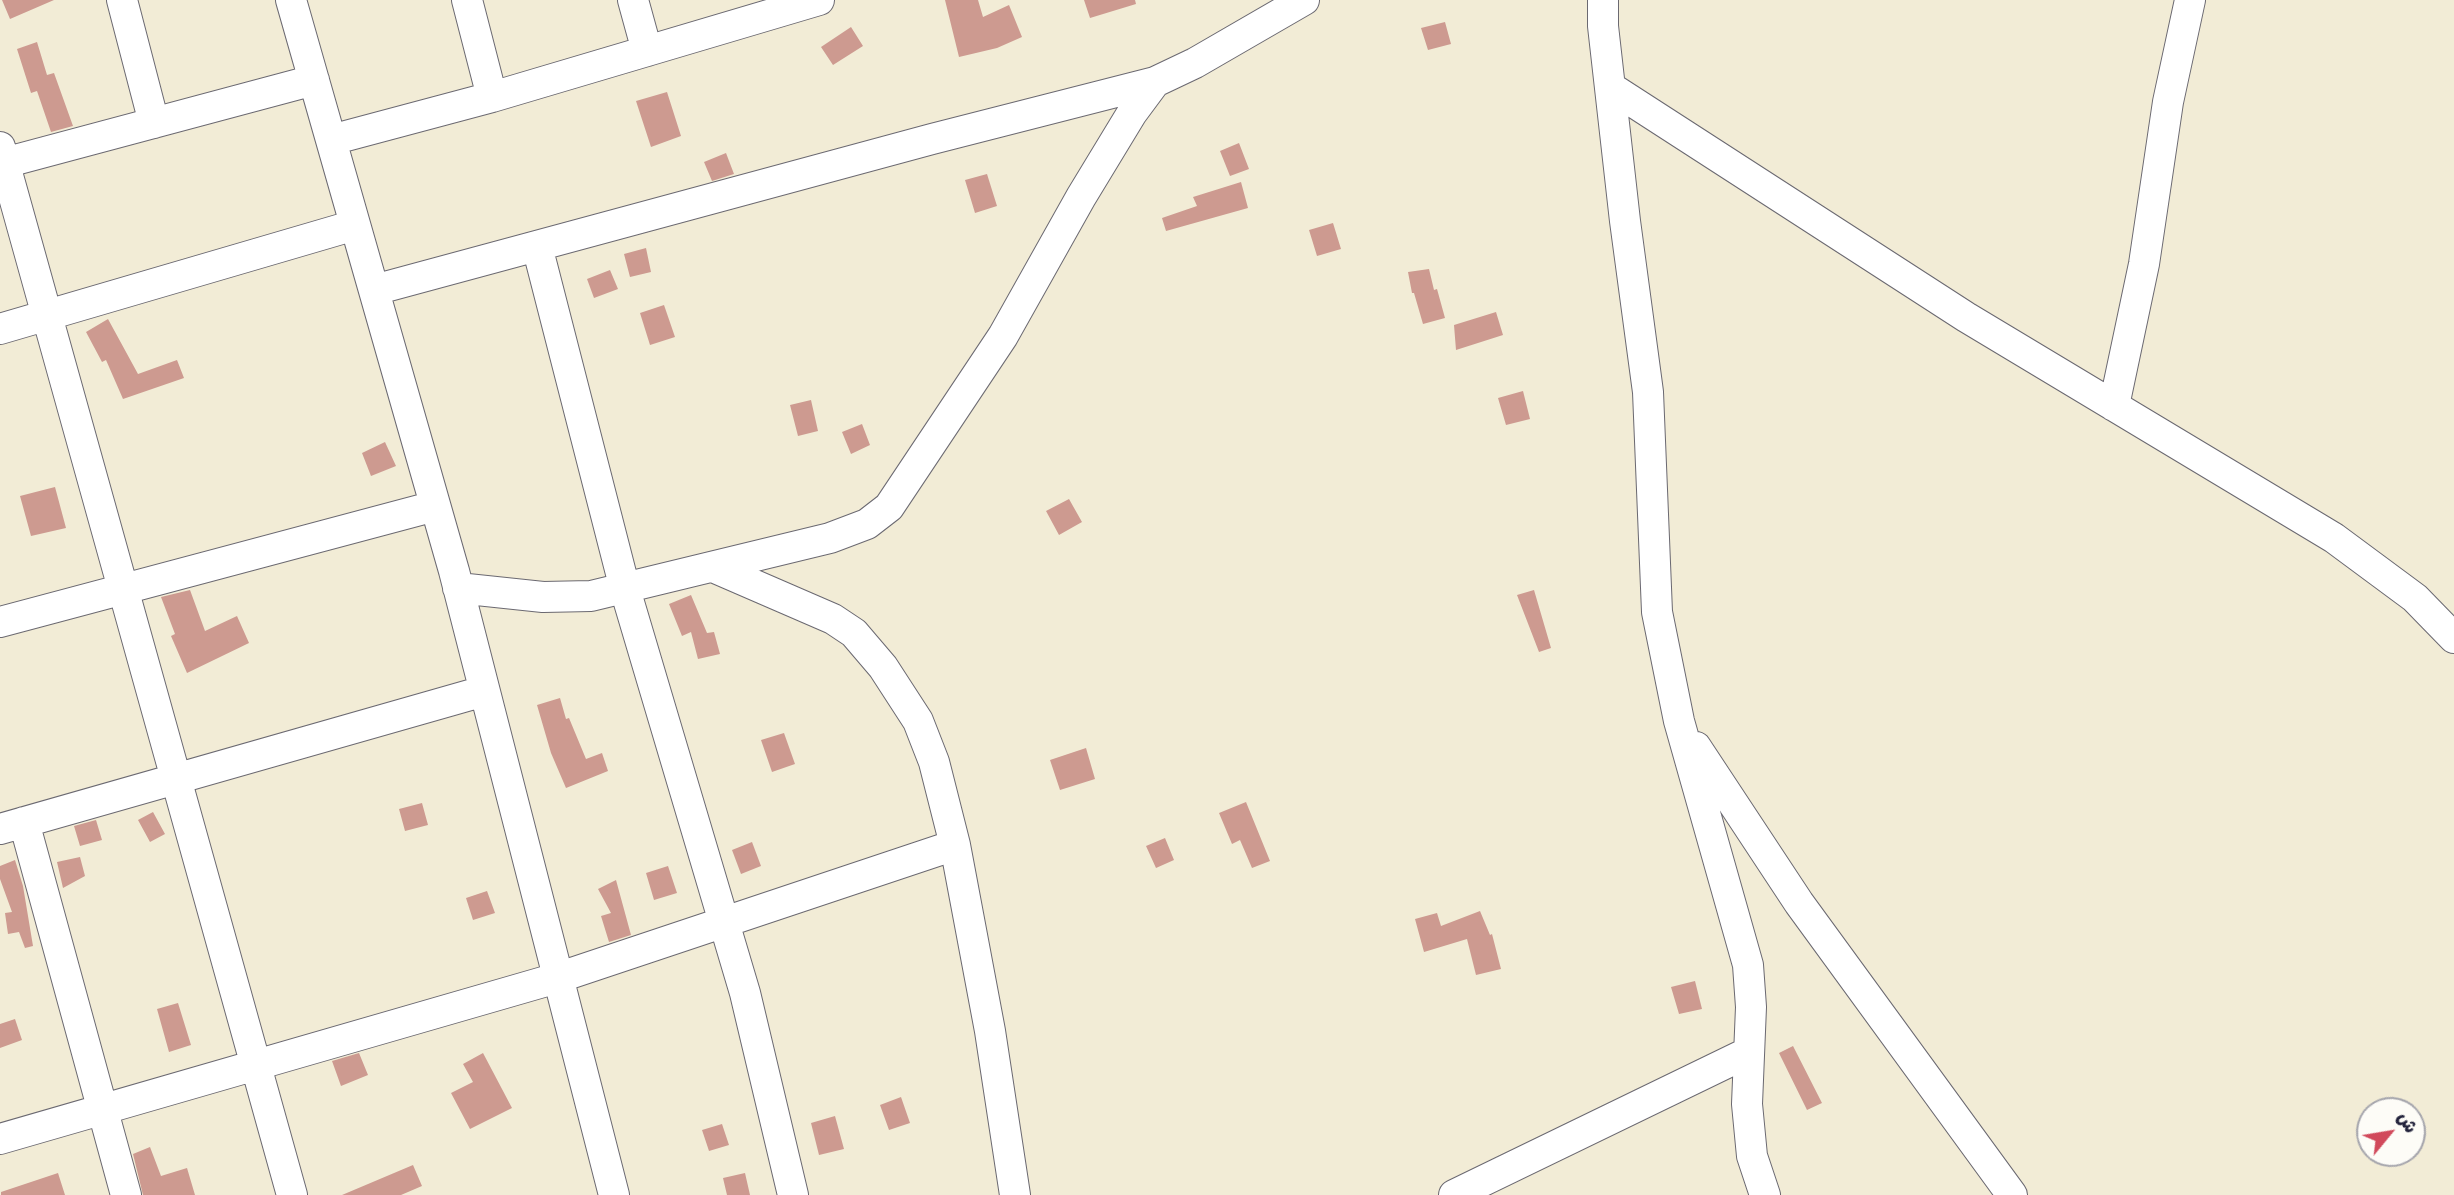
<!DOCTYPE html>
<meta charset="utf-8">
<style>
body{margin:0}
#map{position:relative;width:2454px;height:1195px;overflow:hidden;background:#f2ecd6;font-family:"Comic Neue","Playpen Sans Arabic",sans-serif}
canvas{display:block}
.north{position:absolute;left:2356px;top:1097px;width:70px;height:70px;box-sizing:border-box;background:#fdfcf7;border:2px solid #a5a5ac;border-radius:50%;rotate:60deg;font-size:19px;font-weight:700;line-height:28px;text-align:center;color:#22223b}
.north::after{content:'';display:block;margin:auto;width:24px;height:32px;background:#d1495b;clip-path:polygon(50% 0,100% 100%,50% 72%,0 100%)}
</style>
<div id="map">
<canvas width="2454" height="1195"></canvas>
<div class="north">ش</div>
</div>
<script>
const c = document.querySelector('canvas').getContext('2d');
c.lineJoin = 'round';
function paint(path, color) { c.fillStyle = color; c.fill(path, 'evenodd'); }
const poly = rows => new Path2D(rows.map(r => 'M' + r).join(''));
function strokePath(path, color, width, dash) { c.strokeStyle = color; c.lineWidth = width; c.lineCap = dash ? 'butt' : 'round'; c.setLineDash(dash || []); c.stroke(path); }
paint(poly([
 [2,0,54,0,10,19],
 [945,0,978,0,983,17,1009,5,1022,37,997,48,959,57],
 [1084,0,1135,0,1136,4,1090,18],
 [1445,22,1451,44,1428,50,1421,28],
 [851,27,863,46,833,65,821,47],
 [37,42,47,75,54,73,73,126,51,132,37,91,31,93,17,49],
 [667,92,681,136,651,147,636,101],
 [1239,143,1249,169,1230,176,1220,151],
 [726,153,734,174,712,181,704,162],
 [987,174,997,206,975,213,965,180],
 [1241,182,1248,208,1166,231,1162,218,1197,206,1193,197],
 [1333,223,1341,249,1317,256,1309,230],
 [646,248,651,272,630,277,624,254],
 [1429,269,1434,290,1437,289,1445,318,1423,324,1414,293,1412,293,1408,272],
 [610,270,618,289,594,298,587,279],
 [664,305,675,337,650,345,640,313],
 [1496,312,1503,335,1456,350,1454,325],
 [108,319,138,374,177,360,184,378,123,399,106,360,102,362,86,332],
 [1523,391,1530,419,1506,425,1498,398],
 [811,400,818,431,798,436,790,405],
 [862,424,870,445,851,454,842,432],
 [385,442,396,466,371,476,362,453],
 [55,487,66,528,31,536,20,496],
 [1069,499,1082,522,1059,535,1046,511],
 [190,590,205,631,237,616,249,643,187,673,171,636,175,634,161,597],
 [1534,590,1551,648,1539,652,1517,595],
 [691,595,707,633,714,632,720,654,698,659,691,632,682,636,669,604],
 [560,698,566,719,569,718,586,759,602,753,608,771,566,788,551,753,537,705],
 [784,733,795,764,772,772,761,740],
 [1086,748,1095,779,1060,790,1050,760],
 [1246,802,1270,861,1252,868,1240,840,1232,844,1219,813],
 [422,803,428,825,405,831,399,809],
 [153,812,165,834,150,842,138,820],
 [96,820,102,840,80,846,74,826],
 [1165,838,1174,860,1156,868,1146,846],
 [752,842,761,866,741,874,732,850],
 [80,857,85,876,63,888,57,862],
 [15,860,23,886,33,946,25,948,19,932,8,934,5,913,12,912,0,879,0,866],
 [668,866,677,893,654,900,646,873],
 [616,880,631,935,609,942,601,916,611,913,598,889],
 [487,891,495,913,473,920,466,898],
 [1480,911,1490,935,1492,934,1501,969,1476,975,1467,939,1424,952,1415,919,1437,913,1441,926],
 [1695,981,1702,1009,1679,1014,1671,987],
 [178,1003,191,1045,169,1052,157,1009],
 [15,1019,22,1040,0,1048,0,1024],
 [1793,1046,1822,1103,1807,1110,1779,1053],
 [359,1053,368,1075,341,1086,332,1061],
 [483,1053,512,1108,470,1129,451,1093,473,1082,463,1064],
 [901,1097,910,1123,889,1130,880,1105],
 [835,1116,844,1149,819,1155,811,1123],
 [722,1124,729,1145,709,1151,702,1130],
 [150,1147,161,1176,187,1168,195,1195,143,1195,133,1154],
 [413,1165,422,1186,401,1195,342,1195],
 [58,1173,65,1195,1,1195,1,1192],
 [745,1173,750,1195,727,1195,723,1178]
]), '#cd9a90');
const minor = poly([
 [122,0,154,123],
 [291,0,454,571,614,1195],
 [467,0,492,97],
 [633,0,647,51],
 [1603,0,1603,26,1625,221,1648,392,1657,612,1679,721,1748,965,1751,1007,1747,1104,1752,1156,1765,1195],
 [1610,87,1966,317,2334,538,2415,598,2454,638],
 [331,140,492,97,819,0],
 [0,147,292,1195],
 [0,164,314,80],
 [537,246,625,589,745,993,793,1195],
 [374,290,932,139,1155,82,1195,63,1304,0],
 [0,329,355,225],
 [2114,406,2144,264,2168,102,2190,0],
 [713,567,833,619,854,633,883,667,918,721,934,762,955,845,990,1031,1015,1195],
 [458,588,543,597,591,596,830,538,867,524,889,507,1003,336,1081,197,1132,113,1155,82],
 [0,622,435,506],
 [1696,747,1799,903,2012,1195],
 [24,822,126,1195],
 [0,829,484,691],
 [0,1139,557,978,955,845],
 [1454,1195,1749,1052]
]);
strokePath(minor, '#6b6971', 32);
strokePath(minor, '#fff', 30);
</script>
